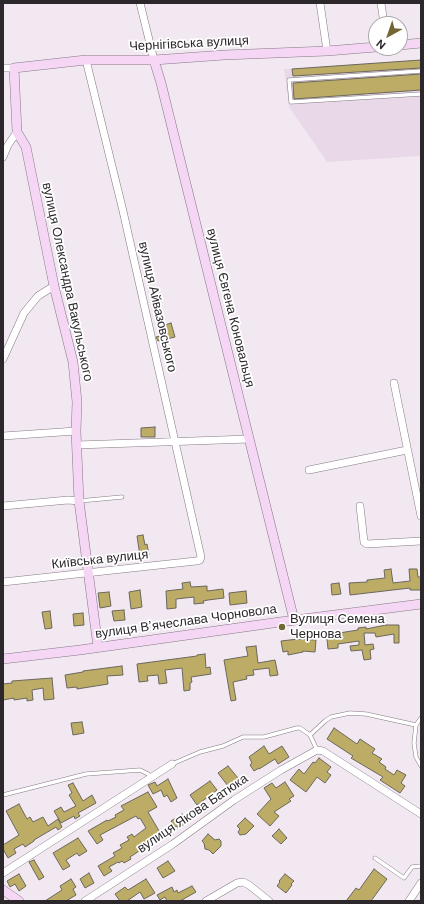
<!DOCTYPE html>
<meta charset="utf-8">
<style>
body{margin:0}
#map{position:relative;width:424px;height:904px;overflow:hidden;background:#f2e8f2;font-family:"DM Sans",sans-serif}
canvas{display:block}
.frame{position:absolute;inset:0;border:4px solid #2b272b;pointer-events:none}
.north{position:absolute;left:368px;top:16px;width:40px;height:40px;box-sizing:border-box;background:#fff;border:1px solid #aaa9aa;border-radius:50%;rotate:220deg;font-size:11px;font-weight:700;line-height:16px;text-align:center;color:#2b272b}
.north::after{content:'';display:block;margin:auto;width:14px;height:18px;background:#726633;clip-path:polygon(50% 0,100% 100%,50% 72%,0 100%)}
</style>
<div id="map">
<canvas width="424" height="904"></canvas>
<div class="frame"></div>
<div class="north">N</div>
</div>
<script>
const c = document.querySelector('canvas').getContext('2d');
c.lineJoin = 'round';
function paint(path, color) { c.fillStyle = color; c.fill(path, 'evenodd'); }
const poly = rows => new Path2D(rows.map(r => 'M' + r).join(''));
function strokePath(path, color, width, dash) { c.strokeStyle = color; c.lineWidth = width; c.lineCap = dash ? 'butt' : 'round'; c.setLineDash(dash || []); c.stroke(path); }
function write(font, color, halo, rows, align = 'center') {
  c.font = font + ' "DM Sans",sans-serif'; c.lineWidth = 3.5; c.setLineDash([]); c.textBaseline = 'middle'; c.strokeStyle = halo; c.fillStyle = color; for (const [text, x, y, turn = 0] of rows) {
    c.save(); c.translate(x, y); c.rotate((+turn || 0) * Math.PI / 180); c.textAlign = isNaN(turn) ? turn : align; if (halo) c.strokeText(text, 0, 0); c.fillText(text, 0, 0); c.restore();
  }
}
paint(poly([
 [421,60,421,156,327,162,289,107,284,69]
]), '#e9d8e8');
const building = poly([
 [421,60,421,68,293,76,292,69,421,60],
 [421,74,421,90,294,99,293,83,421,74],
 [171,323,175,337,158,341,156,337,164,335,162,326,171,323],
 [155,427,155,437,141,437,141,428,155,427],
 [143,535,145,545,147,544,149,555,140,556,137,536,143,535],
 [391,569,393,583,410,581,409,569,417,569,418,577,421,577,421,590,410,590,410,588,350,595,349,583,367,582,367,580,385,578,384,570,391,569],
 [190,582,191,587,207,586,207,591,223,589,224,598,208,600,203,601,204,603,194,604,194,597,176,599,176,608,167,609,166,591,183,589,182,583,190,582],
 [339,583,341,594,332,595,331,584,339,583],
 [140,590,142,607,131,609,129,592,140,590],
 [246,591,247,603,230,605,229,593,246,591],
 [109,592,111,606,100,608,98,593,109,592],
 [124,610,125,620,114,621,112,611,124,610],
 [50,611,52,628,45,629,42,612,50,611],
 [83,613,84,625,74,626,73,614,83,613],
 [386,625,399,625,399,643,394,643,394,634,376,637,375,633,364,633,365,645,373,644,374,649,370,650,371,659,364,660,362,650,351,651,350,646,359,645,359,641,338,644,338,648,328,649,327,639,340,638,339,633,358,630,358,628,366,627,366,629,386,625],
 [298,639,316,640,315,652,303,651,303,652,288,655,288,651,283,652,281,641,298,639],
 [256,646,258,663,275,660,278,675,270,676,269,668,253,670,254,675,246,676,247,679,233,682,236,700,231,701,224,660,248,656,246,647,256,646],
 [205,654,206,668,210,667,211,674,191,677,192,682,190,683,190,690,184,691,182,668,165,670,167,683,159,684,158,675,147,676,148,681,139,682,137,664,197,656,197,655,205,654],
 [122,666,123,675,107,676,108,684,77,689,77,687,67,688,65,675,83,672,83,671,122,666],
 [52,678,54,699,44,700,43,688,32,690,33,700,27,701,27,698,14,700,14,698,3,700,3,684,12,683,12,681,52,678],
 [82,722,84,733,73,735,71,723,82,722],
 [334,728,357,744,360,739,375,749,372,753,382,759,379,762,386,767,385,769,394,775,397,770,406,775,401,783,405,786,400,793,380,780,383,777,351,758,353,756,327,739,334,728],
 [264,746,269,754,282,746,289,757,278,764,275,759,259,769,259,768,254,771,250,765,252,763,249,757,264,746],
 [319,758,331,767,327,772,331,775,325,783,317,777,306,792,290,780,299,769,304,774,313,762,315,763,319,758],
 [228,766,238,778,228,786,218,773,228,766],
 [168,779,177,798,171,802,167,795,164,797,161,790,153,794,148,785,155,782,157,786,168,779],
 [210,781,217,790,197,805,190,795,210,781],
 [285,782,294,796,289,799,291,801,274,812,279,816,270,826,257,814,271,799,264,788,272,783,276,788,285,782],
 [73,783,83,801,92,795,96,803,78,813,80,816,75,819,74,816,61,823,54,811,61,807,64,812,76,806,69,795,72,793,68,785,73,783],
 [148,792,157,807,148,812,162,836,130,857,131,859,124,863,122,861,119,863,118,862,109,867,112,871,104,876,98,866,115,856,113,853,122,848,120,845,129,840,127,837,132,834,134,837,146,828,140,818,138,819,136,816,100,835,103,840,97,844,88,831,107,820,108,821,116,817,115,815,124,810,121,806,148,792],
 [19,804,27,819,30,817,33,822,43,817,48,826,58,819,62,827,58,830,56,827,34,840,34,841,25,847,23,844,14,849,16,853,8,858,3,849,3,845,19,835,6,811,19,804],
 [182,814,188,822,178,828,177,826,175,827,171,821,182,814],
 [245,818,254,826,246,834,240,835,238,832,240,829,237,826,245,818],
 [279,829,287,838,281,844,272,836,279,829],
 [208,834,215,840,219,839,221,841,221,846,213,854,209,850,205,849,204,843,202,841,208,834],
 [78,838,87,851,79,856,77,853,66,860,70,866,63,870,53,853,78,838],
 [34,860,44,877,39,880,29,862,34,860],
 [168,861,175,871,163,878,157,868,168,861],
 [374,869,387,879,371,901,346,901,356,888,359,890,374,869],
 [89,873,94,883,85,888,80,879,89,873],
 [19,874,26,886,19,891,15,884,10,887,7,881,19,874],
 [285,874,294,881,291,884,292,885,286,893,277,886,280,882,279,881,285,874],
 [71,879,76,887,73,889,76,895,66,901,45,901,62,890,60,886,71,879],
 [146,879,155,893,144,899,140,892,127,901,120,901,115,894,125,887,128,890,146,879],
 [192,886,196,892,180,901,167,901,165,897,160,900,157,895,172,887,174,892,177,890,178,893,192,886]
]);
paint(building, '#bdac65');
strokePath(building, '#6a675c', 1);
const lane = poly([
 [421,71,289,80,291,102,421,94],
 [79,501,122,497],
 [421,718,416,725,414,743,416,757,421,766],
 [310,735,325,721,331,717,350,713,366,714,416,725],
 [172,764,200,752,223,746,243,737,264,737,297,728,300,728,310,735,317,750],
 [3,795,86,774,140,770,148,774,151,777],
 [375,858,404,878,412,867,421,866]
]);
const street = poly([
 [140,3,154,60],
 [320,3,327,51],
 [381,3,384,24],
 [3,68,14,68],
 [3,157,8,145,17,132],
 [3,359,24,313,38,296,54,286],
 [394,383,421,516],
 [3,436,76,431],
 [77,445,249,439],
 [309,470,407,450],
 [3,506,68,500,79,501],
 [360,506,364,542,367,544,421,541],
 [3,582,196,561,200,560,201,557,123,211,86,60],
 [3,873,172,764],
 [85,901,173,844,234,800,281,770,317,750,323,751,421,814],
 [206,901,237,883,243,882,249,885,269,901],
 [409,901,421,883]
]);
const secondary = poly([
 [400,45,421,43],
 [154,60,161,83,294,620],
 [98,647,79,501,76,431,77,402,73,362,54,286,26,147,17,132,14,68,86,60,154,60,224,55,327,51,376,47],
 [3,659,80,650,280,622,421,604],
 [3,890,19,901]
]);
strokePath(lane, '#847a83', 4.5);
strokePath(street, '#847a83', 8);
strokePath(secondary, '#847a83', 10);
strokePath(lane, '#fff', 3.5);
strokePath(street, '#fff', 7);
strokePath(secondary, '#f5d6f4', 9);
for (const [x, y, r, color] of [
 [282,627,4,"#726633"]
]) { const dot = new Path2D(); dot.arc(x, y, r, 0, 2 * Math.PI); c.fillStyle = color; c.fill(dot); strokePath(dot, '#fff', 1.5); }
write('13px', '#2b272b', '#fff', [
 ["Чернігівська вулиця",189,44,-3],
 ["вулиця Олександра Вакульського",67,282,78],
 ["вулиця Айвазовського",157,307,77],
 ["вулиця Євгена Коновальця",230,308,76],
 ["Київська вулиця",100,560,-6],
 ["вулиця Вʼячеслава Чорновола",186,622,-8],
 ["вулиця Якова Батюка",193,814,-34]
]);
write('13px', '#2b272b', '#fff', [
 ["Вулиця Семена",290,620],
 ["Чернова",290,635]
], 'left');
</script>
